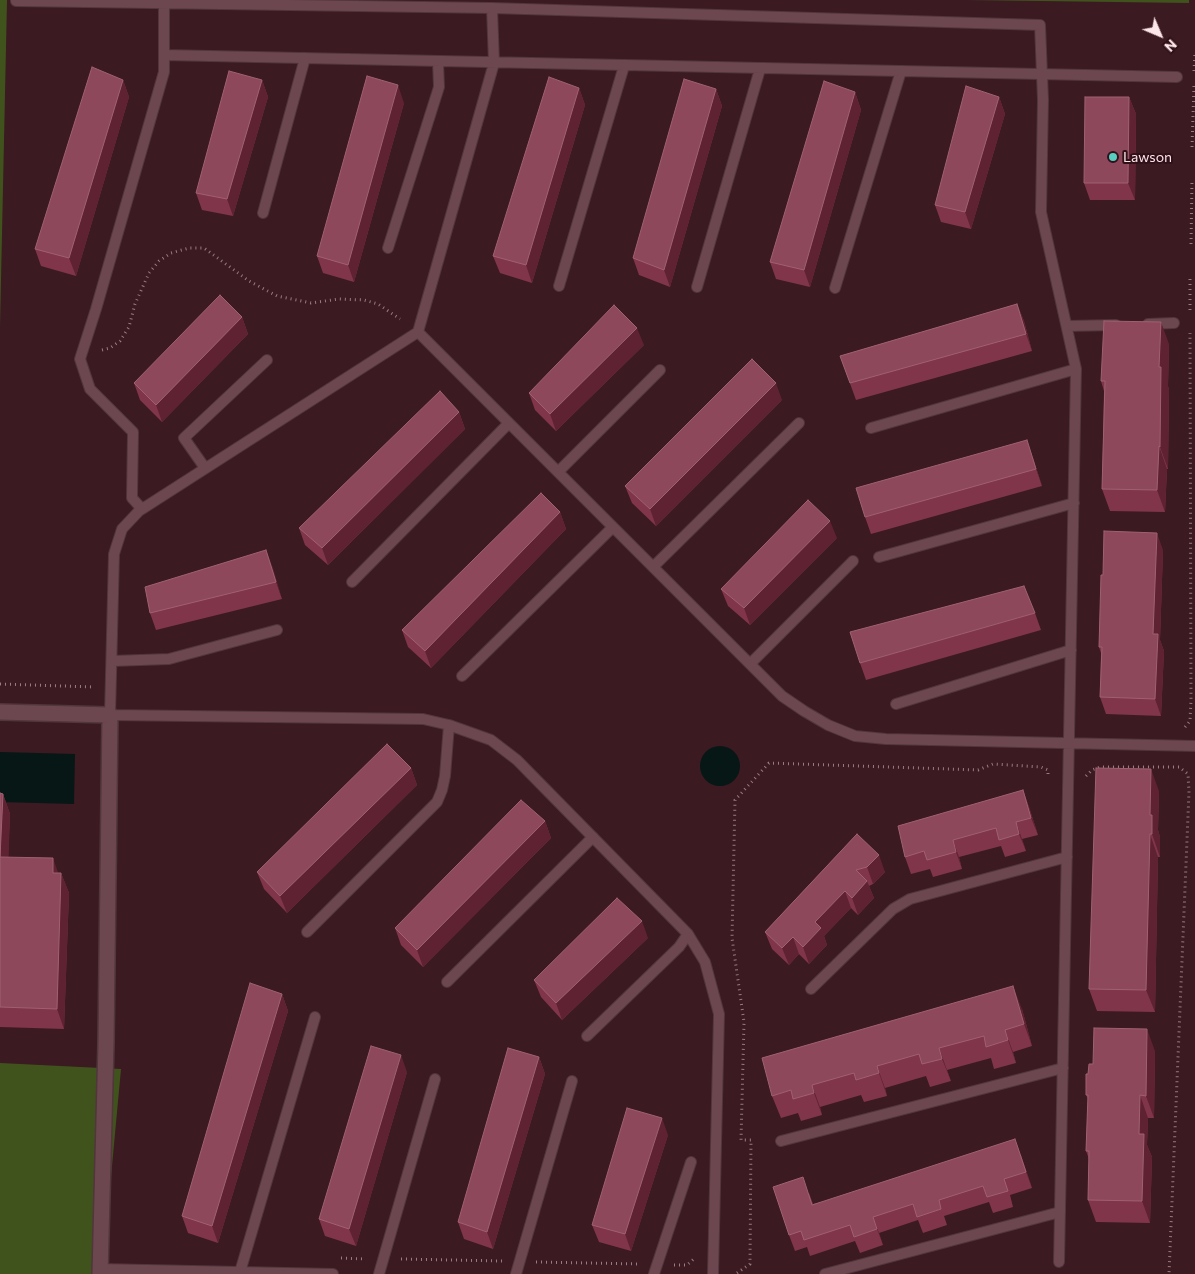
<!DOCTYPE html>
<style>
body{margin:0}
#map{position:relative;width:1195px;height:1274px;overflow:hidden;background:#3b1a22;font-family:Commissioner,sans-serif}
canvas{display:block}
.north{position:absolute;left:1135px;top:10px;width:50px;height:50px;-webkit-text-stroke:4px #301019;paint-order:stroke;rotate:135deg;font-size:14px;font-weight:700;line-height:20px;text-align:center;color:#fde6ea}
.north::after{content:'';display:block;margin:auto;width:18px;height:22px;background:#fde6ea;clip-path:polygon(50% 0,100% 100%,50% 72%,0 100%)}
</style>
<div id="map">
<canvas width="1195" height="1274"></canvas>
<div class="north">N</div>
</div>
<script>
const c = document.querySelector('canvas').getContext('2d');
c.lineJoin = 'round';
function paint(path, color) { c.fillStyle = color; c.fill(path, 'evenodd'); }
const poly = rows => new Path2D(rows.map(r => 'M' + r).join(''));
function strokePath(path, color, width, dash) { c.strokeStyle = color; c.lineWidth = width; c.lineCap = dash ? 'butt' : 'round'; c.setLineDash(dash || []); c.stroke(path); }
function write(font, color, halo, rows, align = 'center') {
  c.font = font + ' Commissioner,sans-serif'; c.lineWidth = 4; c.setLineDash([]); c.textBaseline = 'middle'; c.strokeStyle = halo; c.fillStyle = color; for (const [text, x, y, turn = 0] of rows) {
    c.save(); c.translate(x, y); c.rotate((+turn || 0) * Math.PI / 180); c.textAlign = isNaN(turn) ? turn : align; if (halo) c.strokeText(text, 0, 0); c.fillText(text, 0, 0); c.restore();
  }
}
paint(poly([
 [0,0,7,0,0,327],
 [966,0,1189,0,1189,3],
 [0,1063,121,1069,102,1274,0,1274]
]), '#41531d');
paint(poly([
 '700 766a20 20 0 1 1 40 0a20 20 0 1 1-40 0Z',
 [0,752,75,754,74,804,0,802]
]), '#071715');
const service = poly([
 [16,1,492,8,1040,25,1043,100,1041,212,1076,369,1059,1262],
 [164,3,164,55,1177,77],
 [492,8,494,63,418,332,139,511,122,529,114,554,110,715,423,719,449,725,491,740,517,760,688,934,705,962,719,1014,713,1274],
 [263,213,305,58],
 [388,248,439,87,438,62],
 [559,286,624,66],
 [697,287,760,69],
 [835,288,901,71],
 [1148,324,1174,323],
 [1067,326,1116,325],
 [418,332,782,696,804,711,828,725,855,736,886,739,1195,746],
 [871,428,1076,369],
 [205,468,184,438,267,360],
 [558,472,660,370],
 [142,509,132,498,133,432,90,389,80,359,96,309,164,72,164,55],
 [879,557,1074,503],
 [653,567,799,423],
 [352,582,509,423],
 [112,661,169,659,277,630],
 [750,664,853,561],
 [462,676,613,527],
 [896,704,1071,650],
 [307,932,437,802,442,790,445,776,449,725],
 [447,982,593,837],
 [811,989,893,909,910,899,1067,857],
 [587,1036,679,947,688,934],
 [781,1141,1063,1068],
 [100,1269,333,1274],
 [240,1272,315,1017],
 [379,1274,435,1079],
 [516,1274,572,1081],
 [654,1274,691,1162],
 [825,1274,1060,1212]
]);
const minor = poly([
 [0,712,110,715,106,1043,100,1274]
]);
strokePath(service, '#51363c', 12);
strokePath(minor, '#51363c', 18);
strokePath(poly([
 [1194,71,1195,52],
 [1192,147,1194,85],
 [1191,244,1192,180],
 [1190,279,1190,314],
 [102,350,110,348,120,341,129,327,135,304,149,273,159,261,171,253,189,248,204,248,249,281,277,296,311,303,339,299,364,300,378,304,400,319],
 [0,684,94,687],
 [1185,727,1190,721,1191,700,1190,333],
 [1086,776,1092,770,1100,767,1179,767,1188,774,1189,792,1169,1274],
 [341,1258,365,1259],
 [401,1259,502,1261],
 [536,1262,640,1264],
 [674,1265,687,1265,695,1258],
 [737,1273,750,1264,751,1140,741,1140,744,1022,732,938,735,800,769,763,978,770,993,764,1041,767,1048,770,1048,774]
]), '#997d83', 3, [1, 4]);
strokePath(service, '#6d474f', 10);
strokePath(minor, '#6d474f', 15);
paint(poly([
 [123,80,129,97,76,276,41,266,35,249],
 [262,80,268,97,233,216,202,210,196,193],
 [579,88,585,105,532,283,500,273,493,256],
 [716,89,722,106,670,287,639,275,633,258],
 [855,92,861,110,810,287,776,279,770,262],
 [999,97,1005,114,971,229,941,222,935,205],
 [1129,97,1136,114,1135,200,1090,200,1084,183],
 [404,103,354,282,323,273,317,256],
 [1017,304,1024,321,1032,351,856,400,840,356],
 [242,317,248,334,162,422,140,400,134,383],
 [1169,344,1168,386,1169,390,1168,469,1167,469,1165,512,1110,511,1102,489,1104,391,1101,381],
 [644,345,556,431,535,410,529,393],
 [782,400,656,526,632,503,625,486],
 [459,412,465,429,328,565,305,545,299,528],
 [1033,458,1042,486,871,534,865,517],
 [560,512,566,529,431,668,408,647,402,630],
 [837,538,750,625,728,606,721,589],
 [266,550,282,599,156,630,150,613],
 [1163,550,1160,640,1164,651,1161,716,1106,714,1100,697,1101,653,1099,647,1103,575],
 [1035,613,1041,630,866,680,860,663],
 [411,768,417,785,287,913,264,889,257,872],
 [1023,790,1029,807,1038,835,1022,839,1026,851,1005,857,1001,846,959,857,962,869,933,877,930,869,911,874,905,857],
 [1159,791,1158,830,1160,837,1160,857,1158,857,1155,1012,1097,1011,1089,989],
 [0,793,3,794,10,814,8,857,58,873,61,873,69,893,64,1029,0,1027],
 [545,821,551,838,423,967,401,945,395,928],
 [857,834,885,872,873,884,869,886,874,898,858,915,851,908,824,936,827,945,809,964,799,954,789,965,772,949,765,932],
 [648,938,562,1020,541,997,534,980],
 [282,994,288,1011,218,1243,188,1233,182,1216],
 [1022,1009,1032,1046,1013,1052,1016,1063,994,1069,991,1058,947,1070,951,1081,930,1087,926,1076,885,1088,887,1096,864,1102,861,1095,820,1107,822,1115,801,1121,798,1113,781,1118,772,1096],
 [1155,1051,1154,1118,1148,1118,1147,1145,1152,1157,1150,1223,1096,1222,1088,1200,1089,1159,1086,1151,1088,1099,1086,1095,1088,1074],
 [539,1057,545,1074,493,1249,464,1239,458,1222],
 [407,1072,356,1246,325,1236,319,1219],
 [668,1135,631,1251,599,1242,592,1225],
 [1021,1155,1032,1188,1010,1195,1013,1207,993,1213,989,1202,944,1216,947,1225,923,1233,918,1220,879,1233,883,1245,860,1253,855,1241,810,1256,807,1247,795,1251,789,1235,809,1193,813,1204]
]), '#80354b');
paint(poly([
 [123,80,129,97,76,276,69,258],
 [262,80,268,97,233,216,227,199],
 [398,85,404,103,354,282,348,265],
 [579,88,585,105,532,283,526,265],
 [716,89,722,106,670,287,664,270],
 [855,92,861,110,810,287,804,270],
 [999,97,1005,114,971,229,965,212],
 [1129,97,1136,114,1135,200,1128,183],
 [1017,304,1024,321,1032,351,1026,334],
 [242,317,248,334,162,422,156,405],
 [1161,322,1169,344,1168,386,1169,390,1168,469,1160,447,1159,367],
 [637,328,644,345,556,431,550,414],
 [776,383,782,400,656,526,650,509],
 [459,412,465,429,328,565,322,548],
 [1027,440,1033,458,1042,486,1036,469],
 [1159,446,1167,469,1165,512,1157,490],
 [560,512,566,529,431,668,425,651],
 [830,521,837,538,750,625,744,608],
 [1157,533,1163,550,1160,640,1164,651,1161,716,1155,699,1153,634],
 [266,550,273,568,282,599,276,582],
 [411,768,417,785,287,913,280,896],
 [1151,769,1159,791,1158,830,1160,837,1160,857,1152,834,1150,815],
 [1023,790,1029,807,1038,835,1031,818],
 [3,794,10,814,8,877,0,857],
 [545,821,551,838,423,967,417,950],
 [1016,822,1022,839,1026,851,1019,834],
 [1150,834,1158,857,1155,1012,1146,990],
 [953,840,959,857,962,869,956,852],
 [879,855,885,872,873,884,867,867],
 [53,858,60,878,53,873],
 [61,873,69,893,64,1029,57,1009],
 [867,881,874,898,858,915,852,898],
 [845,891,851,908,824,936,827,945,809,964,803,947,815,922],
 [642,921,648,938,562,1020,556,1003],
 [793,937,799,954,789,965,782,948],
 [1013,986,1022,1009,1032,1046,1024,1024],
 [282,994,288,1011,218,1243,212,1226],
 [1147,1029,1155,1051,1154,1118,1146,1096],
 [1005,1030,1013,1052,1016,1063,1008,1040],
 [939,1048,951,1081,942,1059],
 [401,1055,407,1072,356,1246,349,1229],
 [539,1057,545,1074,493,1249,487,1232],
 [877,1066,885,1088,887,1096,879,1073],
 [812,1085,820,1107,822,1115,814,1093],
 [1140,1095,1148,1118,1147,1145,1152,1157,1150,1223,1142,1201,1139,1134],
 [662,1118,668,1135,631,1251,625,1234],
 [1015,1139,1021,1155,1032,1188,1026,1172],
 [873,1217,879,1233,883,1245,877,1229]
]), '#5f2233');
const building = poly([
 [92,67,123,80,69,258,35,249,92,67],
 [229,71,262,80,227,199,196,193,229,71],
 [367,76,398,85,348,265,317,256,367,76],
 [549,77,579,88,526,265,493,256,549,77],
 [684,79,716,89,664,270,633,258,684,79],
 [824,81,855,92,804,270,770,262,824,81],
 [966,86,999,97,965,212,935,205,966,86],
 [1085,97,1129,97,1128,183,1084,183,1085,97],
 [220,295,242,317,156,405,134,383,220,295],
 [1017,304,1026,334,850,383,840,356,1017,304],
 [614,305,637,328,550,414,529,393,614,305],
 [1104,321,1161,322,1159,367,1161,367,1160,447,1159,446,1157,490,1102,489,1105,381,1101,381,1104,321],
 [752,359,776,383,650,509,625,486,752,359],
 [440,391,459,412,322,548,299,528,440,391],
 [1027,440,1036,469,865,517,856,488,1027,440],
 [541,493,560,512,425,651,402,630,541,493],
 [808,500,830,521,744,608,721,589,808,500],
 [1104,531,1157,533,1153,634,1158,634,1155,699,1100,697,1102,647,1099,647,1101,575,1103,575,1104,531],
 [266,550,276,582,150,613,145,587,266,550],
 [1024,586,1035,613,860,663,850,632,1024,586],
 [387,744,411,768,280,896,257,872,387,744],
 [1096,768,1151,769,1150,815,1152,815,1152,834,1150,834,1146,990,1089,989,1096,768],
 [1023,790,1031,818,1016,822,1019,834,999,840,996,828,953,840,956,852,927,860,924,851,905,857,898,826,1023,790],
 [0,793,3,794,0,857,53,858,53,873,61,873,57,1009,0,1007,0,793],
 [521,800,545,821,417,950,395,928,521,800],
 [857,834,879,855,867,867,856,870,867,881,852,898,845,891,815,922,821,928,803,947,793,937,782,948,765,932,857,834],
 [617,898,642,921,556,1003,534,980,617,898],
 [250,983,282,994,212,1226,182,1216,250,983],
 [1013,986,1024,1024,1005,1030,1008,1040,986,1047,984,1036,939,1048,942,1059,922,1064,919,1054,877,1066,879,1073,856,1080,854,1073,812,1085,814,1093,793,1099,791,1090,772,1096,762,1058,1013,986],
 [1094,1028,1147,1029,1146,1096,1140,1095,1139,1134,1144,1134,1142,1201,1088,1200,1089,1151,1086,1151,1088,1095,1086,1095,1086,1074,1088,1074,1089,1064,1093,1064,1094,1028],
 [371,1046,401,1055,349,1229,319,1219,371,1046],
 [508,1048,539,1057,487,1232,458,1222,508,1048],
 [627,1108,662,1118,625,1234,592,1225,627,1108],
 [1015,1139,1026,1172,1004,1179,1008,1191,987,1197,983,1186,939,1200,941,1209,917,1217,913,1204,873,1217,877,1229,854,1237,850,1225,804,1240,801,1231,789,1235,773,1187,803,1177,812,1205,1015,1139]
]);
paint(building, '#8e485c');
strokePath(building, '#9f6172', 1);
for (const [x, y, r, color] of [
 [1113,157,5,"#57cec1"]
]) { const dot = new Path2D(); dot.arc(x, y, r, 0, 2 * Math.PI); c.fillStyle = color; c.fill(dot); strokePath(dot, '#301019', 2); }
write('14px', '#fde6ea', '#301019', [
 ["Lawson",1123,157]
], 'left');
</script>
